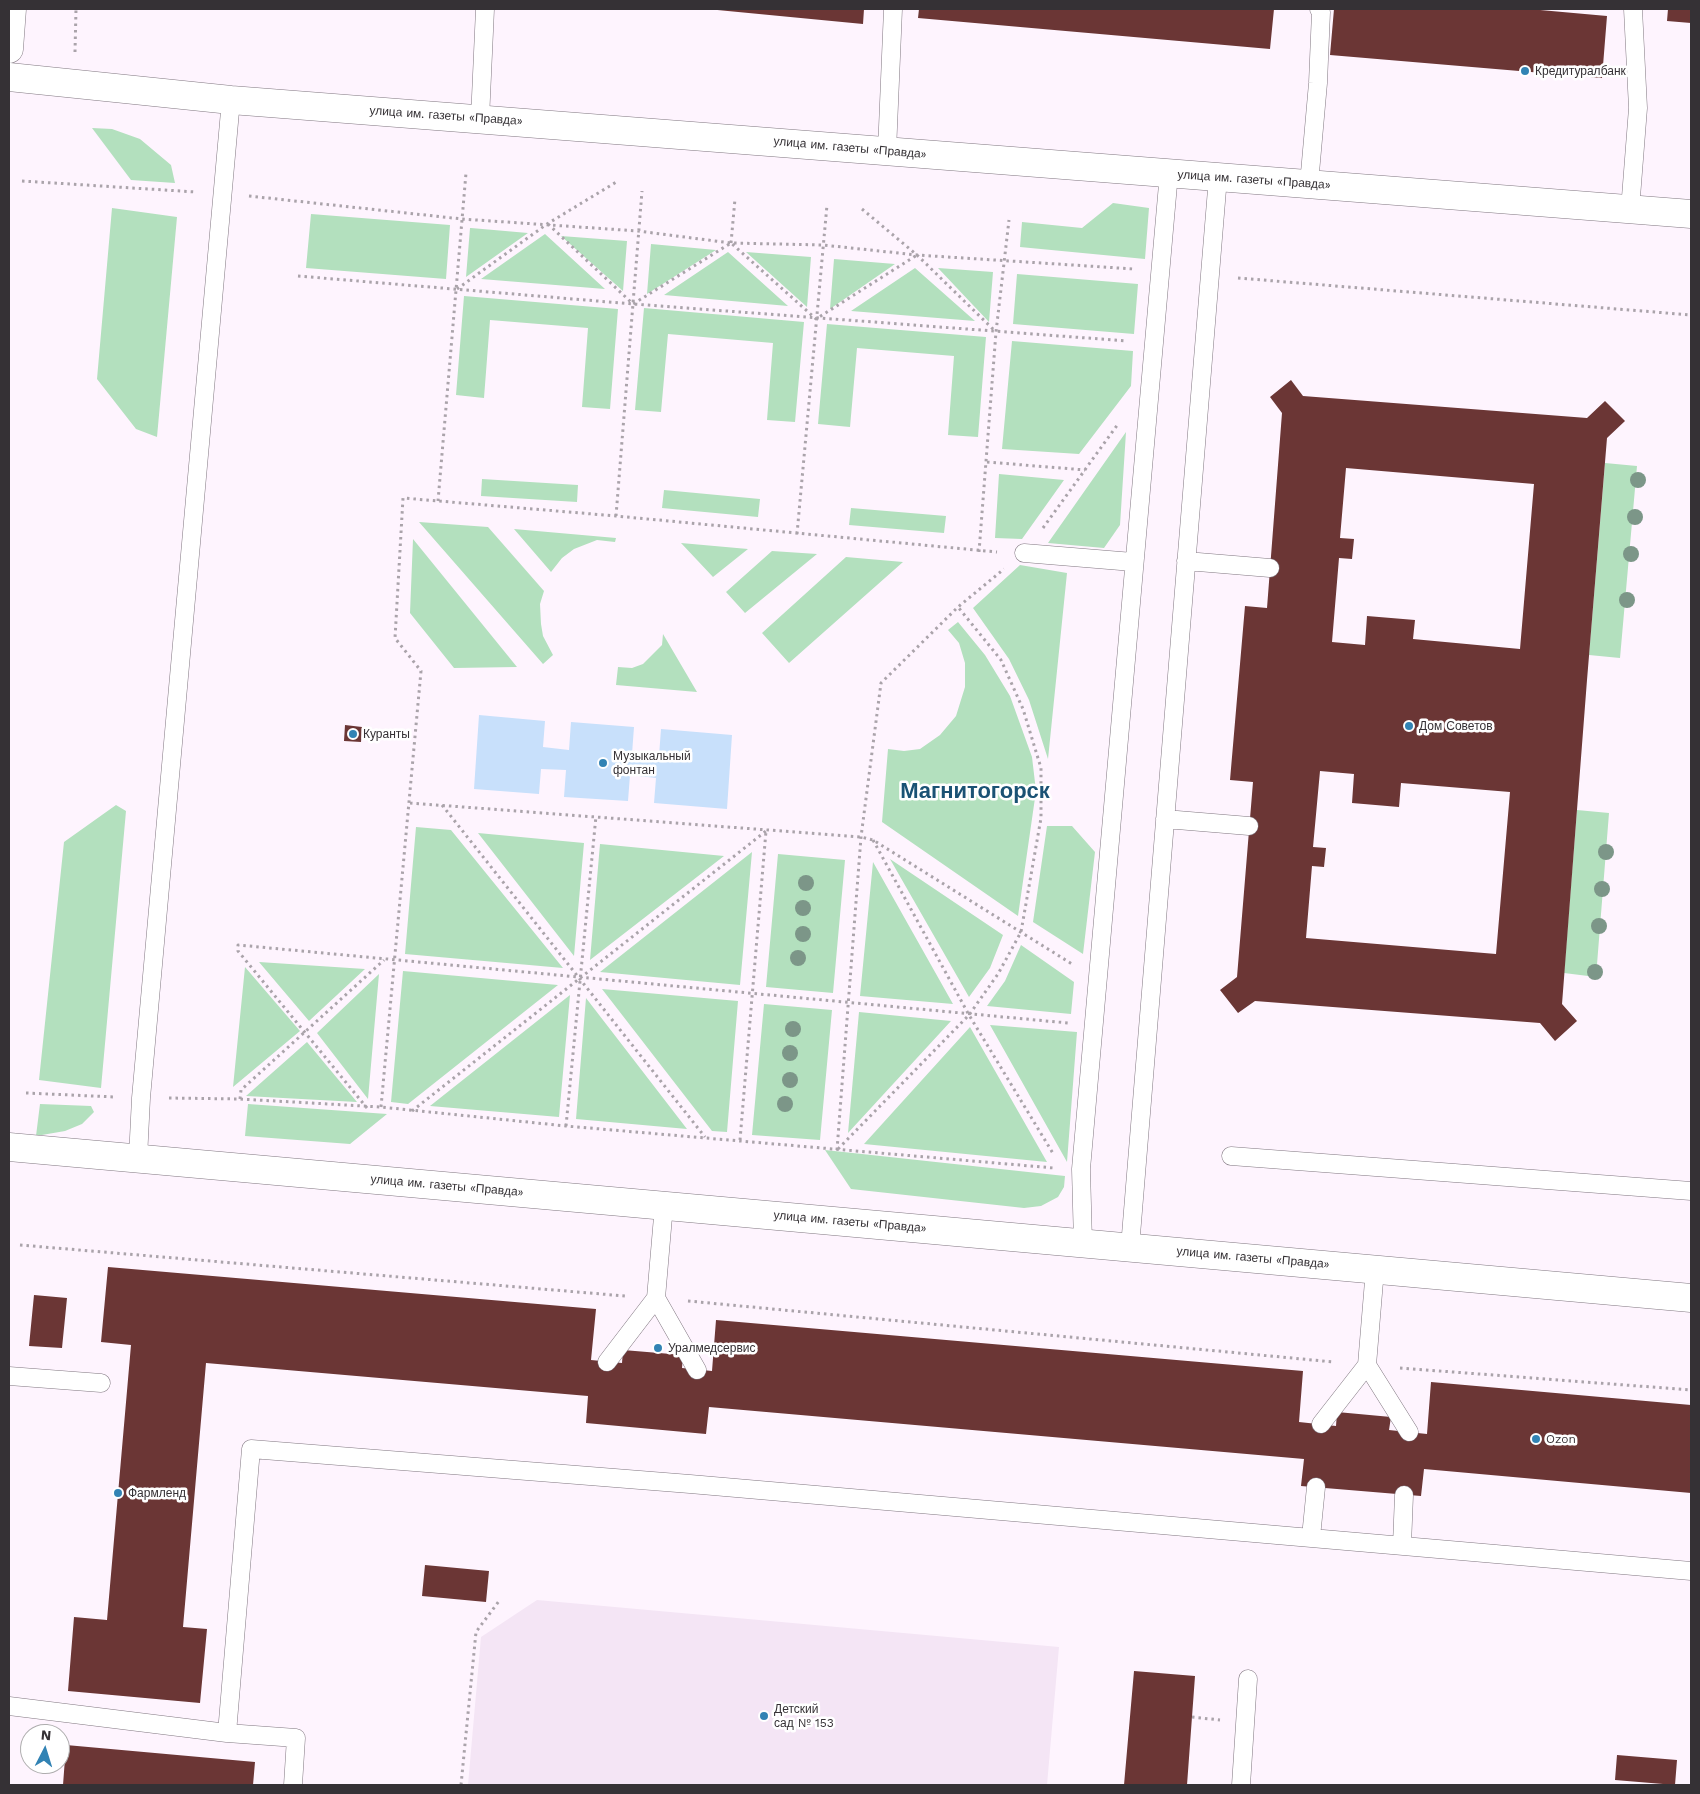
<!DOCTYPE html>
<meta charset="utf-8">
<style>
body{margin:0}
#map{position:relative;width:1700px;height:1794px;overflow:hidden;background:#fef4fe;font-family:"Work Sans",sans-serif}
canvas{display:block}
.frame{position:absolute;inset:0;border:10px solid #353135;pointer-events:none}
.north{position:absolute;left:20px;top:1724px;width:50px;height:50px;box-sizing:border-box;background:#fff;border:1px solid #aeadae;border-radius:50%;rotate:5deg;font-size:14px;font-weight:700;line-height:20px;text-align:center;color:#353135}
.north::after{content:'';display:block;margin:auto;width:18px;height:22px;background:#3283b4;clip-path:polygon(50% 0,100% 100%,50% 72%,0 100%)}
</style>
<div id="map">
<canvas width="1700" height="1794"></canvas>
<div class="frame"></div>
<div class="north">N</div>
</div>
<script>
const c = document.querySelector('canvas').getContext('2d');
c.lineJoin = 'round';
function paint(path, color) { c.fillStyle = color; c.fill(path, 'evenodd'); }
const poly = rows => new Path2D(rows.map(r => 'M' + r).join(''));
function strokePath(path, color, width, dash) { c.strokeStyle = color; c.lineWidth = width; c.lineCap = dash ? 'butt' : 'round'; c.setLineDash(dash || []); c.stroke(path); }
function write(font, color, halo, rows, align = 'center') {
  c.font = font + ' "Work Sans",sans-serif'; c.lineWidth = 5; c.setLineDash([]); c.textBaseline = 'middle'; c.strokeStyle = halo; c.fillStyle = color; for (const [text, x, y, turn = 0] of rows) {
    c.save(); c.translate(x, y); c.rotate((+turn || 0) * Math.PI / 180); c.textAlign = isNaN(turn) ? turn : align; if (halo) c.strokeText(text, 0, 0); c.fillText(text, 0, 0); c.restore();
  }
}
paint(poly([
 [537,1600,1059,1647,1047,1785,468,1785,481,1637]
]), '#f4e5f5');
paint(poly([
 [92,128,112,129,140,139,171,165,175,183,131,180],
 [1113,203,1149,208,1145,259,1020,247,1022,222,1082,228],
 [112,208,177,217,157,437,136,429,97,379],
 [311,214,450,225,446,279,306,268],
 [470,228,471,228,528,233,466,277],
 [545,234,605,289,481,279],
 [561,236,627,241,623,291],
 [651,244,716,250,647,294],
 [728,252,788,306,664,295],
 [746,252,811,257,807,307],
 [834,259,895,264,830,309],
 [915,268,975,321,851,311],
 [938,268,993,272,989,322],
 [1017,274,1138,284,1134,334,1013,324],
 [464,296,618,309,610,409,582,407,588,328,490,320,484,398,456,395],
 [644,308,804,322,795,422,767,420,773,343,668,334,661,412,635,410],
 [827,324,986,337,978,437,948,435,954,356,857,348,850,427,818,424],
 [1012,341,1133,351,1131,386,1079,454,1002,449],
 [1126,432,1120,525,1104,548,1048,543],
 [1605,463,1637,466,1620,658,1589,655],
 [999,474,1064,480,1022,539,995,538],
 [482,479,578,485,577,502,481,496],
 [664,490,760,499,758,517,662,508],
 [851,508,946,516,944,533,849,525],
 [419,522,488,527,544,591,540,604,541,624,543,636,553,655,543,664],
 [514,529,616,538,615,542,597,540,574,549,562,558,551,572],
 [413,539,517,667,454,668,410,613],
 [681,543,748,549,713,577],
 [772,551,817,554,745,613,726,592],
 [846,557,903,562,789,663,762,633],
 [1020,565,1067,573,1048,759,1029,700,1009,659,973,608],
 [958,622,985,655,1010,696,1032,757,1036,791,1018,916,882,822,888,749,904,751,920,749,940,735,956,716,965,687,965,663,959,643,948,630],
 [663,634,697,692,616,685,618,667,632,668,643,664,662,645],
 [116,805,126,811,101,1088,39,1080,64,842],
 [1577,810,1609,813,1596,977,1564,973],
 [1047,826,1072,826,1095,852,1083,954,1033,922],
 [416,827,451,830,563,968,405,954],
 [478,833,584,843,574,956],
 [600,844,724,856,590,960],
 [752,852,740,985,600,972],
 [778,854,845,860,833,993,766,987],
 [890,859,1003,935,990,968,969,997],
 [873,862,953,1004,860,996],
 [1021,945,1074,982,1071,1014,987,1006,1005,981],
 [259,962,365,969,309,1021],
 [245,967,300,1031,233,1087],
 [403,971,558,985,408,1104,391,1102],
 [379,974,368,1099,317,1033],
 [602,989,738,1001,727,1132,712,1131],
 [570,995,559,1117,430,1106],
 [586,998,687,1129,576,1119],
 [764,1004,832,1010,820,1140,752,1135],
 [859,1012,951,1021,848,1133],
 [990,1025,1077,1032,1067,1162],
 [970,1027,1047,1162,864,1144],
 [307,1042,357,1102,246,1096],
 [40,1104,91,1106,94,1112,82,1124,65,1131,36,1136],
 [248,1104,387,1114,350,1144,245,1136],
 [825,1150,1065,1176,1064,1187,1058,1197,1041,1206,1024,1208,851,1189]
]), '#b3e0be');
paint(poly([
 [479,715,545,721,543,747,569,750,571,722,634,727,632,754,659,756,661,729,732,735,727,809,654,803,656,778,630,775,628,801,564,797,566,770,541,769,539,794,474,789]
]), '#c8e0fb');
paint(poly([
 [707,9,864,9,863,24],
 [919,9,1274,9,1270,49,918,18],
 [1334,9,1529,9,1607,16,1602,78,1330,55],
 [1668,9,1691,9,1691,23,1667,21],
 [1291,380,1303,396,1587,418,1605,401,1625,421,1607,438,1587,680,1562,1004,1577,1021,1555,1041,1540,1023,1255,1001,1238,1013,1220,990,1237,977,1253,782,1230,780,1245,606,1267,608,1282,413,1270,397],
 [1346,468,1534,484,1520,649,1413,639,1415,620,1367,616,1365,645,1332,642,1339,558,1352,559,1354,539,1340,538],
 [1320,771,1354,774,1352,803,1399,807,1401,783,1510,792,1496,954,1306,938,1312,866,1324,867,1326,848,1313,847],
 [345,725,362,727,361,742,344,741],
 [108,1267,596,1309,591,1360,622,1363,623,1350,683,1355,682,1368,712,1371,716,1320,1303,1371,1299,1422,1336,1426,1337,1412,1391,1417,1389,1430,1427,1434,1431,1382,1691,1405,1691,1493,1424,1469,1421,1496,1301,1486,1304,1459,709,1407,706,1434,586,1423,588,1396,206,1363,183,1627,207,1629,200,1703,68,1691,74,1617,107,1620,131,1345,101,1342],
 [34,1295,67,1298,62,1348,29,1346],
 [425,1565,489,1571,486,1602,422,1596],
 [1134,1671,1195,1676,1187,1785,1124,1785],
 [66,1745,255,1762,253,1785,63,1785],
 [1617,1755,1677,1760,1675,1785,1615,1780]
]), '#6b3635');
const lane = poly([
 [480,119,485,9],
 [887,151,893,9],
 [1309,184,1318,83,1321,12,1319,9],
 [1630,210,1638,108,1633,9],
 [1024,553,1133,562],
 [1186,561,1270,568],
 [1165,819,1249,826],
 [1231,1156,1691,1191],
 [138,1158,141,1098,231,100],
 [1083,1243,1081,1169,1169,173],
 [1130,1247,1218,177],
 [656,1298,697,1370],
 [607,1362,656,1298,664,1205],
 [1367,1365,1409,1432],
 [9,1376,101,1383],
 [1321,1424,1367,1365,1375,1269],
 [1311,1537,1316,1487],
 [1402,1545,1404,1495],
 [9,1706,227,1733,251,1449,690,1484,1691,1571],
 [227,1733,296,1738,293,1785],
 [1241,1785,1248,1679]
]);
const secondary = poly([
 [9,49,12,9],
 [9,77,231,100,1691,214],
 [9,1147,1691,1298]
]);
strokePath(lane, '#807780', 19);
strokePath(secondary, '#807780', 29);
strokePath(poly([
 [75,52,76,9],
 [22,181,196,192],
 [249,196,462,219,638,231,731,243,823,245,917,255,1134,269],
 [862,209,917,255,996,332],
 [548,224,633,304,731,243,816,319,917,255],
 [731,243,735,199],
 [298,276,633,304,1127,341],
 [1238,278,1691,315],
 [457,289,547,224,618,181],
 [987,462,1085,470],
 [438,501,466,173],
 [616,516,642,191],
 [1043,528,1118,424],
 [797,534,827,205],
 [979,552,996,332,1009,220],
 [410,803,861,837,873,840,1072,964],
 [442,805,705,1137],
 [873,840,969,1015,1054,1155],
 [26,1093,115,1097],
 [169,1098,240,1099,381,1107,566,1126,1054,1168],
 [240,1099,241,1090,384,960],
 [381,1107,421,671,395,638,403,498,616,516,997,552],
 [367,1108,238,951,238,945,1068,1023],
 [412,1111,766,831],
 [566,1126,596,816],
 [740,1140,766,831],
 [838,1149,969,1015,998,974,1021,932,1041,818,1041,768,1023,709,1001,660,958,607],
 [837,1150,861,837,881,683,958,607,1004,569],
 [20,1245,625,1296],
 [688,1301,1334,1362],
 [1400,1368,1691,1390],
 [1192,1717,1220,1720],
 [461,1785,476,1632,499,1601]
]), '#aaa3aa', 3, [2.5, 4]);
strokePath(lane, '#fff', 18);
strokePath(secondary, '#fff', 28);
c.fillStyle = '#7c9688';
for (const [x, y] of [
 [1638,480],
 [1635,517],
 [1631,554],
 [1627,600],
 [1606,852],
 [806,883],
 [1602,889],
 [803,908],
 [1599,926],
 [803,934],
 [798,958],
 [1595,972],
 [793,1029],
 [790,1053],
 [790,1080],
 [785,1104]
]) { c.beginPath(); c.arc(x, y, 8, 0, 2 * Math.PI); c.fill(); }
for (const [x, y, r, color] of [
 [1525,71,5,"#3283b4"],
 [1409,726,5,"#3283b4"],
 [353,734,5,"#3283b4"],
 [603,763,5,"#3283b4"],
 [658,1348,5,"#3283b4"],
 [1536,1439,5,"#3283b4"],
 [118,1493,5,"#3283b4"],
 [764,1716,5,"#3283b4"]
]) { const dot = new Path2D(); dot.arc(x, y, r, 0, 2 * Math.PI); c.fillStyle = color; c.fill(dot); strokePath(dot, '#fff', 2); }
write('12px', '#353135', '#fff', [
 ["Кредитуралбанк",1535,71],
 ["Дом Советов",1419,726],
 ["Куранты",363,734],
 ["Музыкальный",613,756],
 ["фонтан",613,770],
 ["Уралмедсервис",668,1348],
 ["Ozon",1546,1439],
 ["Фармленд",128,1493],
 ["Детский",774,1709],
 ["сад № 153",774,1723]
], 'left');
write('12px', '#353135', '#fff', [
 ["улица им. газеты «Правда»",446,116,4],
 ["улица им. газеты «Правда»",850,148,5],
 ["улица им. газеты «Правда»",1254,180,4],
 ["улица им. газеты «Правда»",447,1186,5],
 ["улица им. газеты «Правда»",850,1222,5],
 ["улица им. газеты «Правда»",1253,1258,5]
]);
write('bold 22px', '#1a5274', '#fff', [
 ["Магнитогорск",975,792]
]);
</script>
